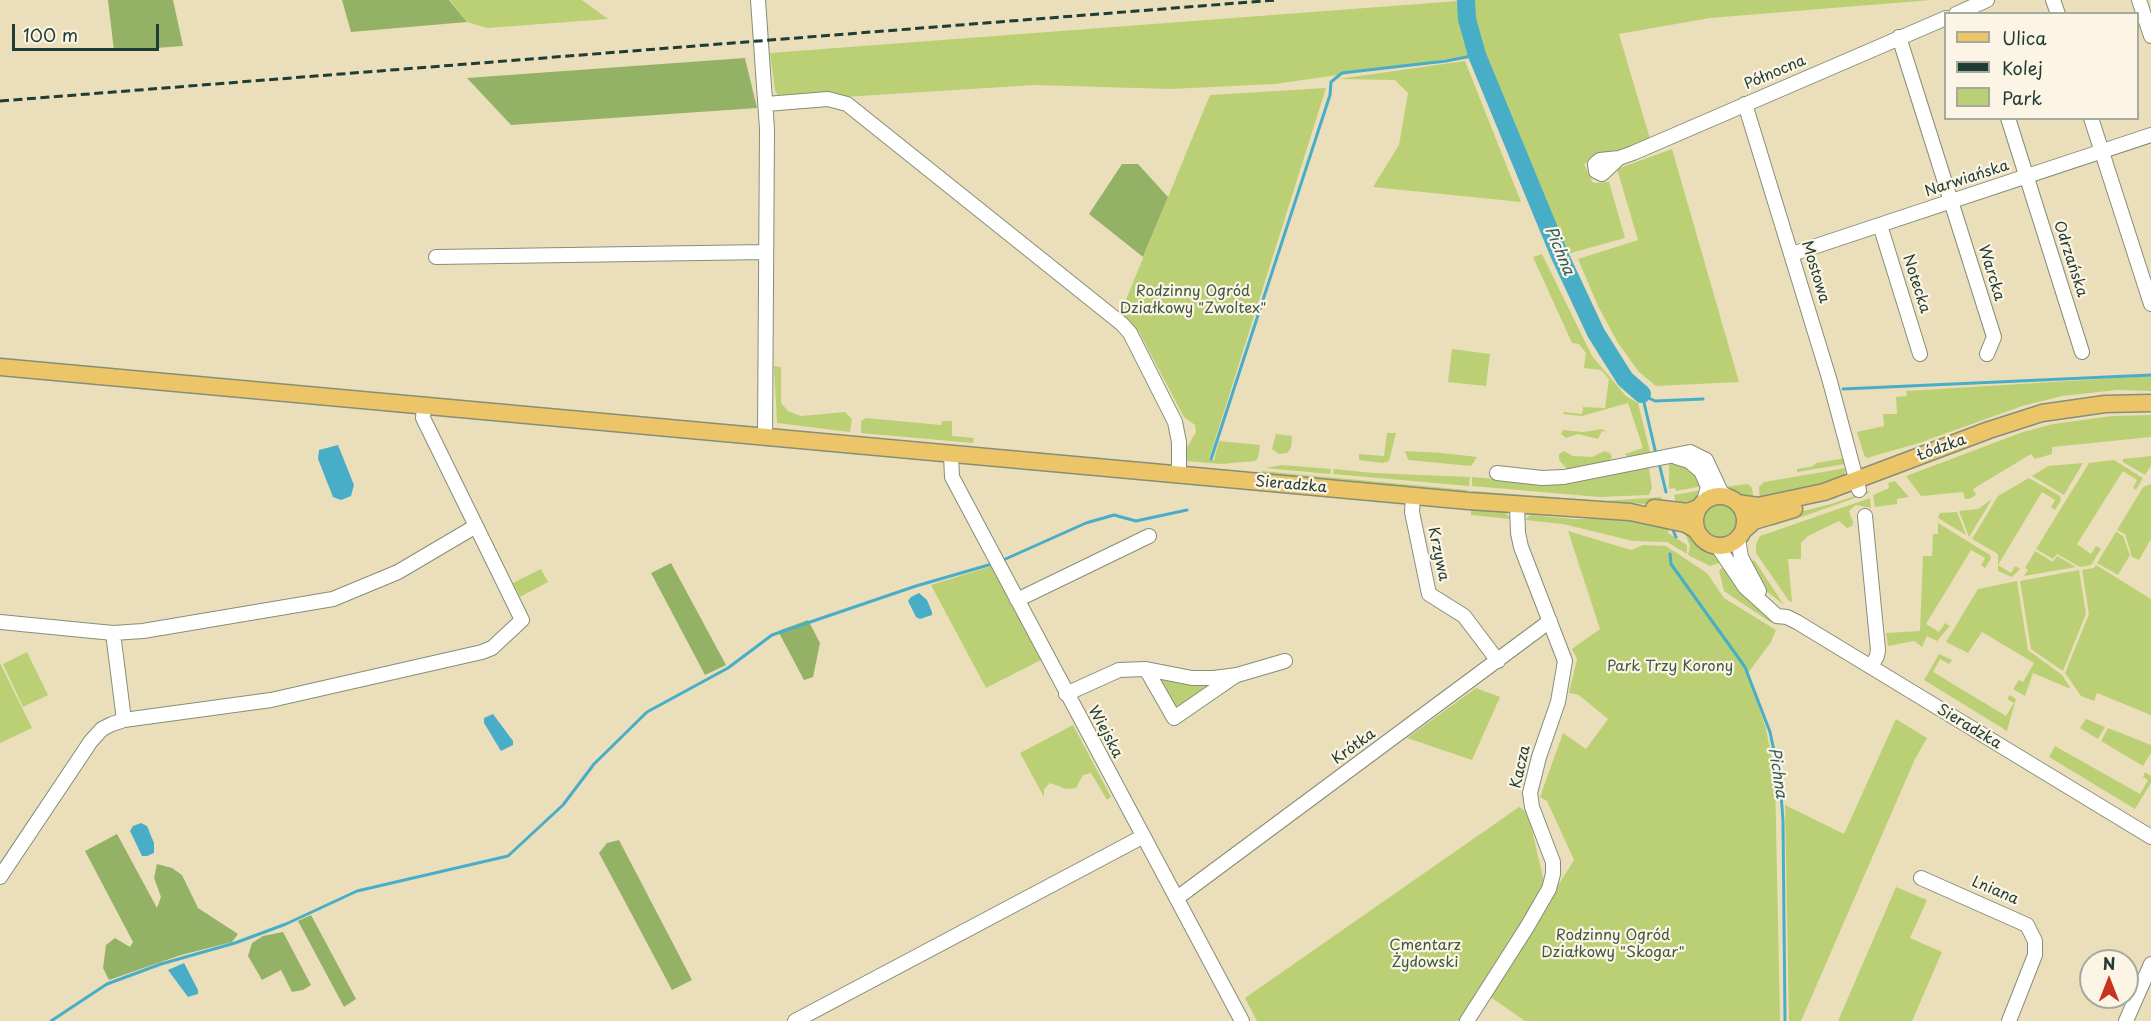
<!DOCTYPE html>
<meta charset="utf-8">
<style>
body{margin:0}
#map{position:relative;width:2151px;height:1021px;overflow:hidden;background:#ebdfbb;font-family:"Playpen Sans",sans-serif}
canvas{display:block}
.legend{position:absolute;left:1944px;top:12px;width:195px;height:108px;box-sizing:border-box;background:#fcf5e5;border:2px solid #a4ab9e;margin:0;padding:8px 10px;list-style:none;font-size:18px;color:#1f3d34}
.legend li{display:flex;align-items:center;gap:12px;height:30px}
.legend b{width:30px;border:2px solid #a4ab9e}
.north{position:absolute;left:2079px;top:949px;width:60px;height:60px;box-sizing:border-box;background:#fcf5e5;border:2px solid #a4ab9e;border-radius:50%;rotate:0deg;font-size:16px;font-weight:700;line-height:24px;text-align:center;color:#1f3d34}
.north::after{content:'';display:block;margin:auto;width:21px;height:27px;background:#c8321e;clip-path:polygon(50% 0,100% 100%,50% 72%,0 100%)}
.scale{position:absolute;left:12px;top:24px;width:147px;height:27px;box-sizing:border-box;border:3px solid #1f3d34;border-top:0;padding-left:8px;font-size:18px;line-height:21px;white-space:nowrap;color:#1f3d34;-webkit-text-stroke:4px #fcf5e5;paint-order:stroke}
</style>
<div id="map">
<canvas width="2151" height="1021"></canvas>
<ul class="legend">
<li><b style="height:8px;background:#edc569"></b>Ulica</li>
<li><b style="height:8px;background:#1f3d34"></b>Kolej</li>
<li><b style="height:16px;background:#bbd074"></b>Park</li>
</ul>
<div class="north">N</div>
<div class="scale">100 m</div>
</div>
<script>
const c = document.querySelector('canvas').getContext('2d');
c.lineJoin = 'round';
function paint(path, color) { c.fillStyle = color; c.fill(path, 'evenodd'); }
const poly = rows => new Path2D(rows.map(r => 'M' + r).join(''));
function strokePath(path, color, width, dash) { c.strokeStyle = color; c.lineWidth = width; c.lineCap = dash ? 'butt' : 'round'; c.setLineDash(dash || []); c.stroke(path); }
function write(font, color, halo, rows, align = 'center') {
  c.font = font + ' "Playpen Sans",sans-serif'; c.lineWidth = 4.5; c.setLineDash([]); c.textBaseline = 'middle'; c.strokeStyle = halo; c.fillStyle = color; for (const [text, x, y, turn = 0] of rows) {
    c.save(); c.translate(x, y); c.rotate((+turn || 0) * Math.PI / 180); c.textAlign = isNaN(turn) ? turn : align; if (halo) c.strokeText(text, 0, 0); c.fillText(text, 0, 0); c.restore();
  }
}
paint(poly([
 [450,0,582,0,608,19,487,28,467,22],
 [1471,0,1931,0,1710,18,1619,34,1650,139,1584,164,1593,183,1609,182,1625,238,1560,256,1477,55,1275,84,1170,89,1035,85,843,97,778,96,775,90,770,53],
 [1465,61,1521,202,1373,187,1399,145,1408,93,1395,80,1338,79],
 [1326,88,1209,459,1214,460,1219,441,1260,445,1258,458,1255,461,1221,464,1186,461,1185,451,1196,432,1195,425,1184,417,1139,332,1120,314,1210,95],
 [1672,149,1739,382,1656,386,1639,372,1618,343,1598,306,1578,259,1638,240,1617,169],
 [1542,254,1592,356,1626,396,1638,403,1650,452,1646,455,1630,459,1625,454,1643,448,1628,403,1582,416,1563,414,1564,412,1582,414,1583,407,1605,408,1609,379,1601,370,1584,368,1586,353,1579,344,1572,343,1533,257],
 [1452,349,1490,354,1486,386,1448,382],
 [774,366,781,367,781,403,788,411,801,416,845,412,852,419,850,432,777,423],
 [2151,376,2151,391,2117,390,2062,396,2022,406,1919,443,1867,458,1864,455,1857,432,1884,426,1883,414,1897,414,1896,397,1907,396,1906,391],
 [2151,415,2151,437,2052,447,2052,454,2035,459,2031,454,1973,489,1976,495,1969,499,1965,499,1963,492,1921,496,1906,476,2023,432,2053,424,2112,416],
 [866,418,941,425,942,421,952,421,952,436,974,438,973,443,861,433,861,421],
 [1602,429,1607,432,1602,431,1598,439,1578,434,1566,438,1561,434,1563,430,1584,432],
 [1387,433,1396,433,1389,461,1382,463,1359,460,1359,454,1384,456],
 [1276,434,1292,436,1291,448,1287,453,1279,454,1272,449],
 [1405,451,1442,453,1477,457,1471,466,1408,460],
 [1564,451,1573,456,1592,457,1604,451,1610,453,1612,457,1607,464,1568,470,1559,460,1559,454],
 [2151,456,2151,466,2145,475,2123,462,2123,459],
 [1846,458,1846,464,1797,472,1797,469,1813,466,1816,463],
 [2114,460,2143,478,2136,490,2133,488,2137,480,2123,471,2077,544,2091,554,2096,546,2101,549,2091,565,2080,567,2057,554,2053,559,2036,549,2089,463],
 [1671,461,1688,464,1703,486,1676,491,1675,488,1669,489,1669,464],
 [2083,463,2064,495,2032,476,2048,466],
 [1282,465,1331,469,1330,474,1265,468],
 [1645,467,1649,469,1652,488,1649,495,1600,497,1472,486,1472,477,1543,483],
 [1846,468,1843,478,1760,503,1759,487,1764,482],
 [1334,469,1374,473,1470,477,1469,486,1333,474],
 [1262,471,1467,490,1466,494,1261,476],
 [2029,478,2060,496,2061,500,2055,510,2051,507,2055,500,2042,492,1998,565,2011,573,2015,566,2020,569,2012,577,1998,571,1998,554,1972,539,1998,496],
 [1895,481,1909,497,1897,499,1897,504,1875,507,1873,495,1889,488,1888,483],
 [1748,484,1752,488,1754,503,1746,502,1723,487],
 [2151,484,2151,539,2139,560,2132,557,2125,534,2117,530,2143,487],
 [1702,490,1700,500,1677,507,1674,495],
 [1473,491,1604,501,1661,497,1663,505,1472,494],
 [1869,491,1869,493,1796,519,1772,526,1764,521,1831,504],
 [1870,498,1871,508,1856,505,1849,511,1853,522,1852,526,1847,528,1839,521,1808,536,1801,543,1801,559,1788,559,1792,602,1789,601,1756,553,1756,544,1760,536],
 [1992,499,1969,537,1959,511,1978,509],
 '1702 521a18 18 0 1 1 36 0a18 18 0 1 1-36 0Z',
 [1471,507,1503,510,1511,519,1471,515],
 [1957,512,1966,535,1938,518,1940,513],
 [1530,515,1575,519,1624,519,1669,529,1668,533,1687,545,1687,554,1667,542,1633,541,1563,524,1525,520],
 [1938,523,1990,555,1991,558,1985,568,1981,565,1985,558,1971,550,1926,624,1939,632,1945,623,1950,626,1937,641,1927,636,1922,647,1914,641,1888,646,1886,633,1920,631,1923,556,1932,556,1933,534,1938,534],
 [1682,526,1703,545,1716,552,1725,561,1710,566,1688,555,1690,546],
 [1568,531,1631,550,1643,545,1666,546,1707,573,1724,598,1776,630,1771,642,1748,673,1766,729,1775,775,1780,1021,1525,1021,1489,996,1574,860,1547,801,1540,797,1563,733,1586,749,1608,719,1579,695,1569,693,1577,659,1572,649,1600,629],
 [2116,532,2123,536,2130,555,2118,575,2097,563],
 [2035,551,2053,562,2057,556,2076,567,2024,576,2028,570,2025,568],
 [1744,558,1755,561,1784,605,1765,590],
 [1728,565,1779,621,1779,625,1770,622,1724,591,1719,570],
 [2096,565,2151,599,2151,715,2097,693,2094,701,2081,696,2065,673,2089,614,2082,570,2094,568],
 [992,566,1041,660,986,688,931,585],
 [541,569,548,582,520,597,513,583],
 [2079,570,2086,614,2063,671,2031,649,2020,581],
 [2017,581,2028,650,2062,675,2071,689,2033,673,2025,696,2013,689,2019,680,2023,682,2034,663,1982,632,1968,653,1946,642,1978,589],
 [27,652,48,695,23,707,3,664],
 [1939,654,1952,660,1949,664,1940,659,1933,672,2006,716,2014,703,2007,699,2010,695,2016,699,2007,731,1924,680],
 [0,663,32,728,0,743],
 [1158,675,1205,684,1207,689,1175,708],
 [1476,688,1500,697,1472,760,1407,738],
 [1896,719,1927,738,1915,759,1801,1021,1789,1021,1785,805,1844,834],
 [2086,719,2105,727,2098,739,2080,728],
 [1073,725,1111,797,1107,800,1091,773,1083,775,1076,788,1066,789,1050,783,1044,789,1044,797,1020,753],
 [2108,728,2151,745,2151,753,2143,766,2101,741],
 [2055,746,2140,794,2148,780,2143,777,2145,772,2151,776,2151,783,2135,809,2049,757],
 [1519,807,1528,813,1544,882,1541,894,1462,1021,1257,1021,1245,998],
 [1896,887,1927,900,1910,938,1942,952,1912,1021,1838,1021]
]), '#bbd074');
paint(poly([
 [108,0,173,0,183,46,114,51],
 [342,0,449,0,467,22,351,32],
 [745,58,757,108,511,125,467,78],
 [1122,164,1138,164,1168,197,1143,257,1089,214],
 [671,563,726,665,705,675,651,573],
 [808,620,820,643,813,677,804,680,778,631],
 [117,834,157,908,161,897,154,878,157,864,172,868,182,875,198,908,238,934,232,942,181,955,109,980,103,968,106,945,115,938,130,947,133,942,85,851],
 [619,840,692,980,672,990,599,853,607,843],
 [311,915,356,999,344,1007,298,921],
 [283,932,311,985,303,990,292,992,281,970,262,980,248,956,252,943,263,936]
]), '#94b266');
paint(poly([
 [338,445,354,485,351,496,341,500,333,497,318,459,319,450],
 [919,593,927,600,932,612,932,615,920,619,916,617,908,601,911,597],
 [493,714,513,741,513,745,501,751,484,723,484,718],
 [141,823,147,826,154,843,154,853,147,856,142,856,130,831,133,826],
 [184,963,198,990,198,994,188,997,168,970]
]), '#48adc7');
strokePath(poly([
 [1843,389,2151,375],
 [1642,394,1656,454],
 [1643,395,1655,401,1703,399],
 [1211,459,1330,95,1331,82,1342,73,1446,61,1477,55],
 [1659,463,1666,492],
 [1673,530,1676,537],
 [1670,554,1671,564,1745,667,1770,732,1780,779,1783,821,1785,1021],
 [1001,561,1086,523,1114,515,1136,521,1187,510],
 [51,1021,107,984,161,964,235,943,286,924,357,891,508,856,563,805,594,764,647,712,728,668,772,635,916,586,992,564]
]), '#48adc7', 3);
strokePath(poly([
 [1466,0,1467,19,1477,55,1560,256,1596,333,1625,379,1642,394]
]), '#48adc7', 18);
const minor = poly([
 [758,0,767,129,765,437],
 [2053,0,2058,14],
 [2139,0,2151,36],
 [1956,14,1987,0],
 [1899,37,1994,337,1987,354],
 [766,104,828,99,847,104,1122,324,1130,333,1175,422,1179,442,1179,474],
 [1745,104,1829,378,1859,490],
 [2008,118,2082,352],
 [2091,118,2151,304],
 [1619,158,1602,174,1596,171,1595,164,1600,160,1619,158,1633,153,1946,18],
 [1880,225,1920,354],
 [1792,254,2151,135],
 [436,257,766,252],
 [951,454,952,477,1242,1021],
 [1676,457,1689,461,1701,471,1708,487,1704,501],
 [1497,473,1542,478,1564,477,1690,452,1706,460,1721,492,1728,497],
 [1413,496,1412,512,1429,594,1464,616,1498,661],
 [1865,516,1878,650,1877,656,1871,667],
 [1738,539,1741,557,1759,591],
 [1718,547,1745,587,1777,616,1787,617,1797,622,2151,837],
 [1017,600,1149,536],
 [0,622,113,633,143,631,333,599,398,572,476,526,423,418,424,406],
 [113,633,124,720],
 [1146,669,1174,718,1235,676],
 [1066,694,1119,670,1146,669,1192,678,1214,678,1237,675,1285,661],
 [0,877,91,741,102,729,112,724,124,720,271,700,482,652,492,648,522,620,476,526],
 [1921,878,2027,925,2035,941,2035,955,2009,1021],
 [1177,898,1550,621],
 [795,1021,1142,837],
 [1467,1021,1527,927,1549,889,1553,874,1553,862,1532,807,1530,793,1539,757,1558,702,1565,661,1521,547,1518,533,1517,505],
 [2126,1021,2151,964]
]);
const major = poly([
 [0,367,1469,501,1630,512,1686,524,1696,530],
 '1695 521a25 25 0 1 1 50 0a25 25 0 1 1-50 0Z',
 [1737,503,1758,506,1824,492,1989,430,2042,413,2105,404,2151,403],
 [1654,508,1688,512,1698,508],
 [1744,530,1754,521,1794,509]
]);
strokePath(minor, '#858e78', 16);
strokePath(major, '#858e78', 19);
strokePath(minor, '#fff', 14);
strokePath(major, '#edc569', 16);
strokePath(poly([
 [0,101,1276,0]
]), '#1f3d34', 3, [9, 4.5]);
write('15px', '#1f3d34', '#fcf5e5', [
 ["Północna",1775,73,-23],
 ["Narwiańska",1967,179,-18],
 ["Odrzańska",2070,259,72],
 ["Mostowa",1815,272,73],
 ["Warcka",1991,273,73],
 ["Notecka",1916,284,72],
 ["Łódzka",1942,448,-20],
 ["Sieradzka",1291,485,5],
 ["Krzywa",1438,554,78],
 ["Sieradzka",1969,727,31],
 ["Wiejska",1105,732,62],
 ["Krótka",1354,747,-36],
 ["Kacza",1521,767,-77],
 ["Lniana",1995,891,23]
]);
write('15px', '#3e5a41', '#fcf5e5', [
 ["Rodzinny Ogród",1193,292],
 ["Działkowy \"Zwoltex\"",1193,309],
 ["Park Trzy Korony",1670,667],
 ["Rodzinny Ogród",1613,936],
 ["Działkowy \"Skogar\"",1613,953],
 ["Cmentarz",1425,946],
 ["Żydowski",1425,963]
]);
write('italic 16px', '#2b5f60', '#fcf5e5', [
 ["Pichna",1559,251,67],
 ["Pichna",1777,773,81]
]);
</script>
